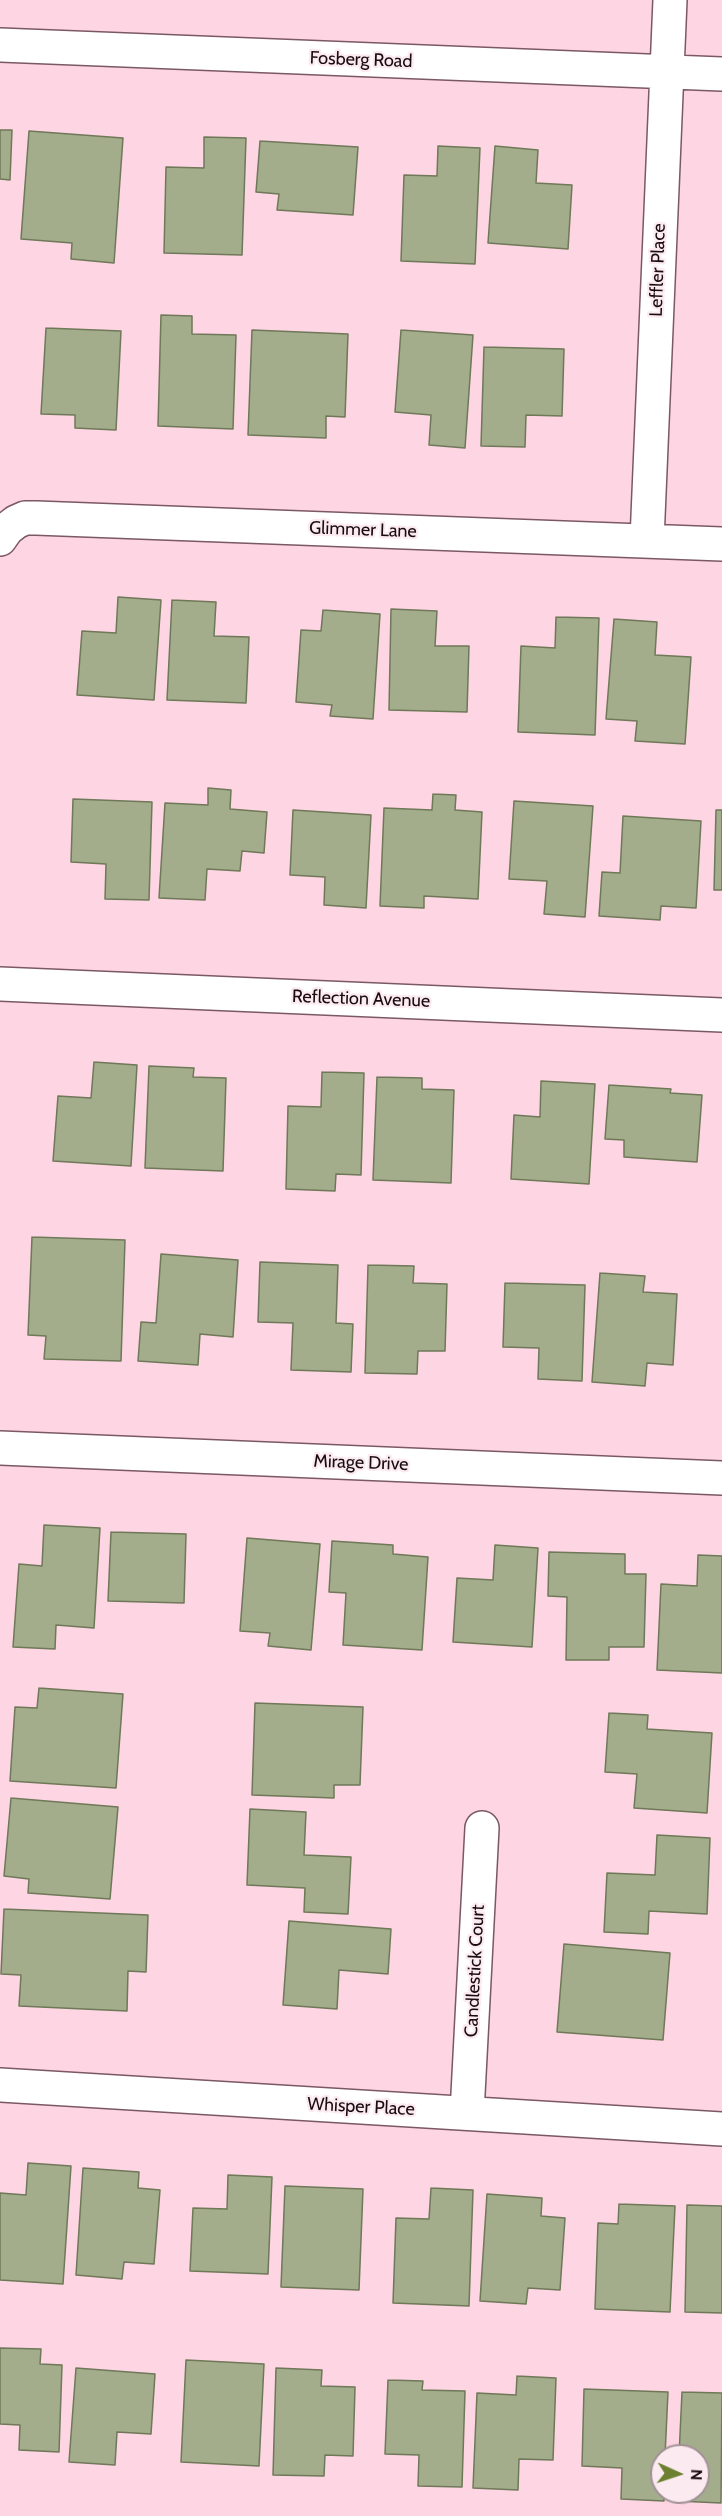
<!DOCTYPE html>
<style>
body{margin:0}
#map{position:relative;width:722px;height:2516px;overflow:hidden;background:#fed5e3;font-family:Cabin,sans-serif}
canvas{display:block}
.north{position:absolute;left:650px;top:2444px;width:60px;height:60px;box-sizing:border-box;background:#fbeaef;border:2px solid #a19196;border-radius:50%;rotate:93deg;font-size:16px;font-weight:700;line-height:24px;text-align:center;color:#190c11}
.north::after{content:'';display:block;margin:auto;width:21px;height:27px;background:#6c8030;clip-path:polygon(50% 0,100% 100%,50% 72%,0 100%)}
</style>
<div id="map">
<canvas width="722" height="2516"></canvas>
<div class="north">N</div>
</div>
<script>
const c = document.querySelector('canvas').getContext('2d');
c.lineJoin = 'round';
function paint(path, color) { c.fillStyle = color; c.fill(path, 'evenodd'); }
const poly = rows => new Path2D(rows.map(r => 'M' + r).join(''));
function strokePath(path, color, width, dash) { c.strokeStyle = color; c.lineWidth = width; c.lineCap = dash ? 'butt' : 'round'; c.setLineDash(dash || []); c.stroke(path); }
function write(font, color, halo, rows, align = 'center') {
  c.font = font + ' Cabin,sans-serif'; c.lineWidth = 4.5; c.setLineDash([]); c.textBaseline = 'middle'; c.strokeStyle = halo; c.fillStyle = color; for (const [text, x, y, turn = 0] of rows) {
    c.save(); c.translate(x, y); c.rotate((+turn || 0) * Math.PI / 180); c.textAlign = isNaN(turn) ? turn : align; if (halo) c.strokeText(text, 0, 0); c.fillText(text, 0, 0); c.restore();
  }
}
const building = poly([
 [0,130,12,130,10,180,0,179,0,130],
 [29,131,123,138,114,263,71,259,72,243,21,239,29,131],
 [204,137,246,138,242,255,164,253,166,167,204,168,204,137],
 [260,141,358,147,353,215,277,210,279,194,256,192,260,141],
 [438,146,480,148,475,264,401,261,404,175,437,176,438,146],
 [495,146,538,150,536,183,572,185,568,249,488,243,495,146],
 [161,315,192,316,192,334,236,335,233,429,158,426,161,315],
 [46,328,121,331,116,430,75,428,75,415,41,414,46,328],
 [252,330,348,334,345,417,326,416,326,438,248,435,252,330],
 [401,330,473,335,465,448,429,445,431,415,395,412,401,330],
 [484,347,564,349,562,416,526,415,525,447,481,446,484,347],
 [118,597,161,600,154,700,77,695,82,631,116,633,118,597],
 [172,600,216,602,214,636,249,637,246,703,167,700,172,600],
 [391,609,437,611,435,646,469,646,467,712,389,710,391,609],
 [323,610,380,614,373,719,330,716,332,705,296,702,301,630,321,631,323,610],
 [556,617,599,618,595,735,518,732,521,646,555,648,556,617],
 [614,619,657,622,655,655,691,657,685,744,635,741,637,721,606,719,614,619],
 [208,788,231,790,230,809,267,812,264,853,242,851,240,871,207,869,205,900,159,898,165,803,208,805,208,788],
 [433,794,456,795,455,810,482,812,478,899,424,896,424,908,380,906,384,808,432,810,433,794],
 [73,799,152,802,149,900,105,899,106,864,71,862,73,799],
 [514,801,593,806,585,917,544,914,547,881,509,879,514,801],
 [293,810,371,815,366,908,324,905,325,877,290,875,293,810],
 [716,810,722,810,722,890,714,890,716,810],
 [623,816,701,821,696,908,661,906,660,920,599,916,602,872,620,873,623,816],
 [94,1062,137,1065,131,1166,53,1161,58,1096,91,1098,94,1062],
 [149,1066,194,1068,193,1077,226,1078,223,1171,145,1168,149,1066],
 [322,1072,364,1073,361,1175,336,1174,335,1191,286,1189,288,1106,321,1107,322,1072],
 [377,1077,422,1078,422,1089,454,1090,451,1183,373,1180,377,1077],
 [541,1081,595,1084,589,1184,511,1179,514,1115,540,1117,541,1081],
 [609,1085,671,1089,670,1093,702,1095,697,1162,624,1157,624,1140,605,1139,609,1085],
 [32,1237,125,1240,121,1361,44,1359,46,1336,28,1335,32,1237],
 [161,1254,238,1260,233,1337,200,1334,198,1365,138,1361,141,1322,156,1323,161,1254],
 [260,1262,338,1265,336,1323,353,1324,351,1372,291,1370,293,1323,258,1322,260,1262],
 [368,1265,414,1266,413,1283,447,1284,445,1351,418,1351,417,1374,365,1373,368,1265],
 [600,1273,645,1276,643,1292,677,1294,673,1365,647,1363,645,1386,592,1382,600,1273],
 [505,1283,585,1285,582,1381,538,1379,539,1348,503,1347,505,1283],
 [44,1525,100,1528,94,1628,56,1625,55,1649,13,1647,19,1564,42,1566,44,1525],
 [111,1532,186,1534,184,1603,108,1601,111,1532],
 [247,1538,320,1544,311,1650,268,1646,270,1633,240,1631,247,1538],
 [332,1541,393,1545,393,1554,428,1557,422,1650,343,1645,346,1593,329,1592,332,1541],
 [495,1545,538,1548,532,1647,453,1642,457,1578,493,1580,495,1545],
 [549,1552,625,1554,625,1574,646,1574,644,1647,609,1647,609,1660,566,1660,567,1597,548,1596,549,1552],
 [698,1555,722,1556,722,1673,657,1670,661,1584,697,1586,698,1555],
 [39,1688,123,1694,116,1788,10,1781,15,1707,37,1708,39,1688],
 [255,1703,363,1707,360,1785,334,1785,334,1798,252,1795,255,1703],
 [609,1713,648,1715,647,1729,712,1733,707,1813,634,1808,637,1774,605,1772,609,1713],
 [11,1798,118,1807,110,1899,28,1893,29,1879,4,1876,11,1798],
 [250,1809,306,1812,304,1855,351,1857,348,1914,304,1912,305,1888,247,1885,250,1809],
 [657,1835,710,1838,707,1914,649,1911,648,1934,604,1932,607,1873,655,1875,657,1835],
 [4,1909,148,1915,146,1972,128,1971,127,2011,19,2006,21,1975,1,1974,4,1909],
 [289,1921,391,1929,388,1974,339,1970,337,2009,283,2005,289,1921],
 [564,1944,670,1953,663,2040,557,2032,564,1944],
 [28,2163,71,2166,63,2284,0,2280,0,2193,26,2195,28,2163],
 [83,2168,139,2172,138,2188,160,2190,154,2264,124,2262,122,2279,76,2275,83,2168],
 [228,2175,272,2177,268,2274,190,2271,193,2208,227,2209,228,2175],
 [285,2186,363,2189,359,2290,281,2287,285,2186],
 [431,2188,473,2190,469,2306,393,2303,396,2218,429,2219,431,2188],
 [487,2194,542,2198,541,2216,565,2218,560,2290,528,2288,526,2304,480,2301,487,2194],
 [619,2204,675,2206,670,2312,595,2309,598,2223,618,2224,619,2204],
 [687,2205,722,2206,722,2313,685,2312,687,2205],
 [0,2348,41,2349,40,2364,62,2365,59,2452,19,2450,20,2425,0,2424,0,2348],
 [186,2360,264,2364,259,2466,181,2462,186,2360],
 [76,2368,155,2374,151,2434,117,2432,115,2465,69,2462,76,2368],
 [276,2368,322,2370,321,2386,355,2387,353,2456,325,2455,324,2476,273,2475,276,2368],
 [517,2376,556,2378,553,2460,519,2459,518,2490,473,2488,477,2393,516,2395,517,2376],
 [388,2380,423,2381,422,2390,465,2391,462,2487,418,2486,419,2455,385,2454,388,2380],
 [584,2389,668,2392,665,2456,662,2456,664,2501,621,2499,622,2468,582,2466,584,2389],
 [682,2392,722,2393,721,2503,677,2501,677,2492,698,2492,698,2456,679,2456,682,2392]
]);
paint(building, '#a3ad8c');
strokePath(building, '#6f7858', 1.5);
const minor = poly([
 [0,45,722,74],
 [0,539,7,529,16,522,25,518,36,518,722,544],
 [647,540,670,0],
 [0,984,722,1015],
 [0,1448,722,1478],
 [0,2085,722,2129],
 [467,2113,482,1828]
]);
strokePath(minor, '#7a5864', 36);
strokePath(minor, '#fff', 33);
write('18px', '#190c11', '#fbeaef', [
 ["Fosberg Road",361,60,2],
 ["Leffler Place",658,270,-88],
 ["Glimmer Lane",363,530,2],
 ["Reflection Avenue",361,999,2],
 ["Mirage Drive",361,1463,2],
 ["Candlestick Court",475,1971,-87],
 ["Whisper Place",361,2107,3]
]);
</script>
